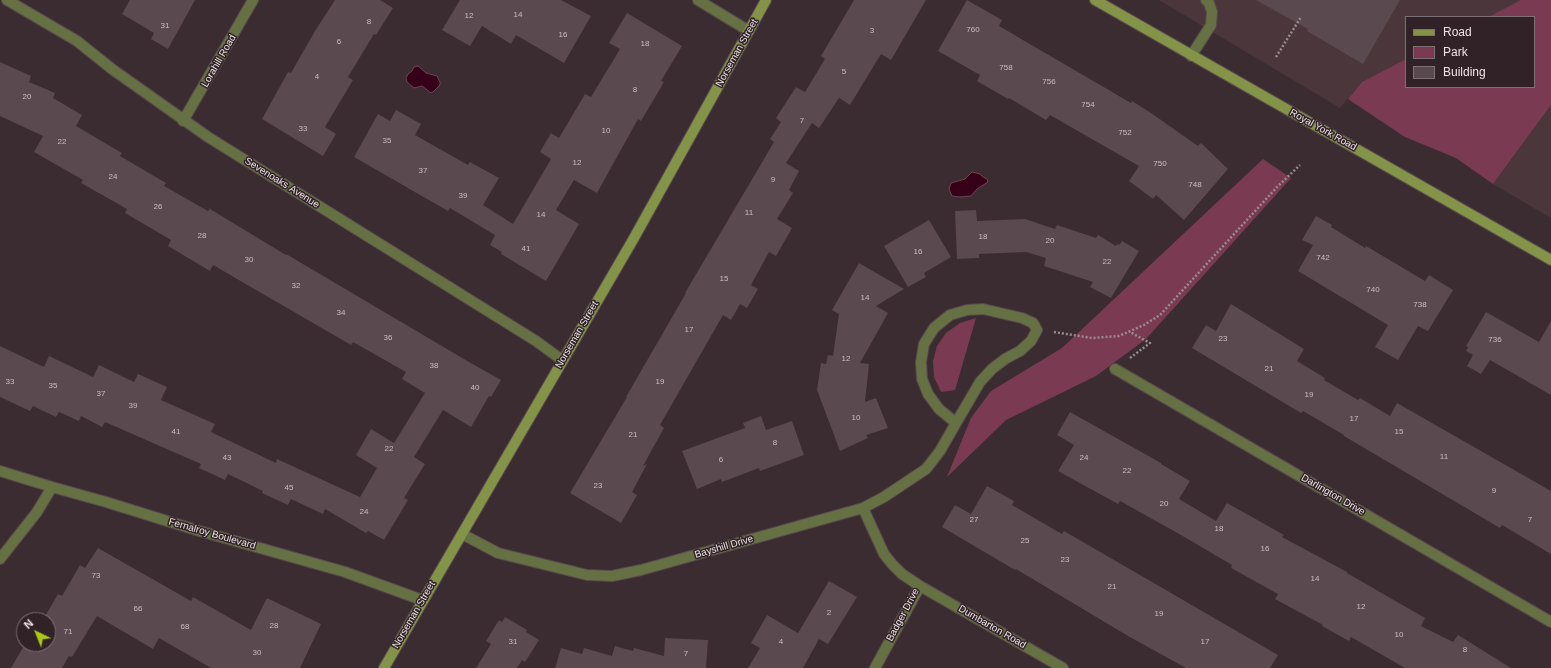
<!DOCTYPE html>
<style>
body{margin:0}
#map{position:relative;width:1551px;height:668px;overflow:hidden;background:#3b2c31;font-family:Arial,sans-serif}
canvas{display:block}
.legend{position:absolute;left:1405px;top:16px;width:130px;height:72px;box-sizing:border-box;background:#312227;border:1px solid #7d7074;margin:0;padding:5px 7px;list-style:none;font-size:12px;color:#eee4e7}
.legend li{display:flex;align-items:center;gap:8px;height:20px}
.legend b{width:20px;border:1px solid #7d7074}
.north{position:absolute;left:16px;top:612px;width:40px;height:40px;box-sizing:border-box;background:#312227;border:1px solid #7d7074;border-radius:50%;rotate:317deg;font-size:11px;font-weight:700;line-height:16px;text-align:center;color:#eee4e7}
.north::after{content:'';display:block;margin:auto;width:14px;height:18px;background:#aac717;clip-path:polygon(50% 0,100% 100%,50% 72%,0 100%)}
</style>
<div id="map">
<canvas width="1551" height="668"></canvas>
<ul class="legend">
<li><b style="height:5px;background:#839448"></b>Road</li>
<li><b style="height:11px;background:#7a3b52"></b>Park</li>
<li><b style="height:11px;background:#5a494e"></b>Building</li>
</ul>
<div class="north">N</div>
</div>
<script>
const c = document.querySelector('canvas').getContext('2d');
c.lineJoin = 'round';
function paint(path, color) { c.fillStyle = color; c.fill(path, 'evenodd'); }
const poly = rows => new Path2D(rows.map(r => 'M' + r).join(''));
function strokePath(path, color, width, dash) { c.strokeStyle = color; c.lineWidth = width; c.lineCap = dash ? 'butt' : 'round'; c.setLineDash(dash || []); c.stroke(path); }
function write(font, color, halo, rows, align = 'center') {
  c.font = font + ' Arial,sans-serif'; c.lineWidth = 3; c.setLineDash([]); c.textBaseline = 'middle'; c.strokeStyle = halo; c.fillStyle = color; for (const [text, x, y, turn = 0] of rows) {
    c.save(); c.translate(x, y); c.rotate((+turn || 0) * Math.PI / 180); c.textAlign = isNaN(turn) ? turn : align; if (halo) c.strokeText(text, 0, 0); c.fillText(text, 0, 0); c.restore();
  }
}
paint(poly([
 [1159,0,1521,0,1488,17,1406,17,1406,59,1362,82,1340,108],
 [1551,105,1551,218,1493,184]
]), '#4b363c');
paint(poly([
 [1521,0,1551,0,1551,105,1493,184,1456,158,1405,137,1348,99,1362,82,1406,59,1406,87,1534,87,1534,17,1488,17],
 [1263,159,1291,178,1146,339,1096,376,1006,420,947,477,971,418,991,391,1062,348],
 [976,318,955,390,941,392,934,377,933,361,937,346,946,333,960,323]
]), '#7a3b52');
const water = poly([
 [418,66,426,73,437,76,440,82,440,85,434,91,431,93,422,86,414,88,407,82,406,78,408,74,412,71,414,67,418,66],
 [972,172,980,174,983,177,987,179,988,182,977,189,971,196,959,197,952,196,949,189,951,183,965,179,972,172]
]);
paint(water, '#360018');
strokePath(water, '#6d4456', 1);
paint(poly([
 [130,0,195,0,168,49,151,39,154,33,122,14],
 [335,0,380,0,393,8,376,35,374,34,348,77,353,80,325,127,336,134,323,156,262,119,288,72,291,73,315,31],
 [460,0,561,0,591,16,564,63,516,35,511,44,482,26,470,46,442,30],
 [854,0,926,0,891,60,881,54,850,105,839,98,819,128,812,123,786,163,799,171,789,190,793,193,777,219,792,228,776,256,769,252,751,285,758,289,747,308,740,304,731,320,723,315,660,425,664,428,643,466,647,464,632,492,637,495,621,523,570,493,627,397,626,397,686,293,685,293,774,142,770,139,781,122,776,118,796,87,805,92,825,59,821,56],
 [967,0,1002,20,999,26,1131,103,1132,101,1151,113,1198,146,1201,143,1228,169,1184,220,1156,195,1153,199,1129,181,1139,166,1050,115,1046,120,1009,98,1008,99,977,81,980,75,938,51],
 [1256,0,1400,0,1363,64,1307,31,1308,29],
 [627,13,682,46,661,81,664,82,641,121,638,119,597,193,574,180,556,210,579,224,546,281,501,254,502,252,490,245,495,235,450,208,448,211,354,157,378,114,390,121,396,110,421,124,415,135,468,165,470,162,499,178,483,205,513,224,551,159,540,152,551,133,559,138,585,94,591,97,620,49,609,43],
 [0,62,31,76,29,82,55,93,53,98,82,115,76,126,122,153,120,156,166,183,164,186,208,211,210,209,286,255,286,254,469,362,501,380,491,397,489,396,471,427,443,410,414,457,425,464,404,498,408,500,384,540,368,531,366,533,325,509,323,514,291,499,288,505,262,493,263,491,228,474,225,480,199,468,201,464,105,422,102,427,81,416,79,421,59,412,56,417,33,406,30,411,0,397,0,346,44,367,49,356,93,377,99,365,134,382,138,374,167,387,161,400,215,424,211,432,276,463,277,459,360,497,377,468,356,455,371,429,394,443,425,393,402,379,406,372,353,342,351,345,213,265,210,271,168,246,171,240,125,213,127,209,81,183,83,180,34,152,43,136,0,116],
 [976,210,977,221,1025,219,1055,229,1057,225,1096,238,1098,235,1116,246,1117,244,1119,245,1122,241,1139,251,1111,298,1090,287,1093,282,1044,266,1046,258,1026,252,979,254,979,258,957,259,955,211],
 [1316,216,1332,225,1331,227,1365,248,1366,246,1425,281,1429,275,1453,290,1428,331,1418,326,1398,360,1375,347,1388,325,1298,271,1313,245,1302,240],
 [929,220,951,257,924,273,926,277,908,287,884,246],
 [859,263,904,289,876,306,888,313,860,363,869,364,865,402,876,398,888,428,866,435,868,438,840,451,817,390,821,363,826,364,828,355,833,356,839,314,832,310],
 [1231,304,1304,349,1297,361,1325,378,1324,380,1358,400,1360,398,1390,416,1397,403,1551,491,1551,554,1502,525,1500,528,1344,436,1344,435,1303,411,1301,413,1192,348,1206,325,1216,331],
 [1486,312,1539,342,1551,321,1551,395,1490,360,1481,374,1467,366,1473,355,1466,351,1468,347,1466,346],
 [1070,412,1161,463,1161,464,1190,481,1179,499,1216,521,1227,503,1284,535,1282,537,1347,572,1347,573,1425,618,1421,626,1453,642,1458,635,1511,668,1405,668,1351,637,1349,641,1322,626,1323,625,1275,599,1278,594,1231,568,1232,565,1181,535,1120,501,1118,504,1058,471,1074,445,1057,435],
 [761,416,766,430,792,421,804,455,760,471,759,468,722,482,721,479,697,489,682,451,745,428,743,423],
 [987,486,1014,501,1012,505,1062,534,1064,531,1278,655,1270,668,1186,668,1128,636,1016,569,1015,570,942,527,955,505,971,514],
 [98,548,191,601,193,597,251,630,267,598,321,624,300,668,211,668,159,638,153,649,97,616,72,657,69,656,62,668,11,668,25,644,48,644,48,620,43,620,58,594,62,596,80,565,85,568],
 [829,581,857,597,828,644,819,639,803,668,748,668,760,648,751,643,767,615,798,633],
 [505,617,527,630,526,632,539,640,525,662,522,660,517,668,476,668,491,644,486,641,499,620,502,622],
 [665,638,708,640,706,668,555,668,561,648,582,654,584,648,612,656,615,646,633,651,634,648,664,656]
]), '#5a494e');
const lane = poly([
 [1191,56,1211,25,1212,12,1209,3,1206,0]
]);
const street = poly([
 [7,0,77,41,112,69,208,137,536,341,562,360],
 [698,0,749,31],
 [183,121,253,0],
 [1115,369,1551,622],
 [0,471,52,487,106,502,196,530,345,572,422,600],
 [863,508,884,554,892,564,902,574,920,586,1063,668],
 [462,534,498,553,587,575,612,576,641,570,863,508,884,497,926,469,940,451,956,423,939,409,928,394,922,379,921,362,924,344,934,328,950,315,967,310,983,309,1022,318,1033,323,1037,330,1031,341,1020,351,1005,359,992,369,980,382,956,423],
 [0,559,37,512,52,487],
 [875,668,920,586]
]);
const secondary = poly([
 [1095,0,1551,260],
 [384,668,634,238,766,0]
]);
strokePath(lane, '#58494e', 12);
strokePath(street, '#58494e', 12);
strokePath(secondary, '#58494e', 12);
strokePath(poly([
 [1276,57,1301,17],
 [1054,332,1092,338,1119,336,1144,325,1160,315,1278,186,1300,165],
 [1130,358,1150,343,1130,332]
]), '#988c90', 2.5, [2, 2]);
strokePath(lane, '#667143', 10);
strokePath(street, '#667143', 10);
strokePath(secondary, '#839448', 10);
write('8px', '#c9bdc1', null, [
 ["14",518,15],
 ["12",469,16],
 ["8",369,22],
 ["31",165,26],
 ["760",973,30],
 ["3",872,31],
 ["16",563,35],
 ["6",339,42],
 ["18",645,44],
 ["758",1006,68],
 ["5",844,72],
 ["4",317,77],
 ["756",1049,82],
 ["8",635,90],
 ["20",27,97],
 ["754",1088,105],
 ["7",802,121],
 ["33",303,129],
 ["10",606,131],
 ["752",1125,133],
 ["35",387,141],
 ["22",62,142],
 ["12",577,163],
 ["750",1160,164],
 ["37",423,171],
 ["24",113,177],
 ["9",773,180],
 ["748",1195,185],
 ["39",463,196],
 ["26",158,207],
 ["11",749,213],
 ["14",541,215],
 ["28",202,236],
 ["18",983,237],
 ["20",1050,241],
 ["41",526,249],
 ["16",918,252],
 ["742",1323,258],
 ["30",249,260],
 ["22",1107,262],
 ["15",724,279],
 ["32",296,286],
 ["740",1373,290],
 ["14",865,298],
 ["738",1420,305],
 ["34",341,313],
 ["17",689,330],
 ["36",388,338],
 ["23",1223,339],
 ["736",1495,340],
 ["12",846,359],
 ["38",434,366],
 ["21",1269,369],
 ["33",10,382],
 ["19",660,382],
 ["35",53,386],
 ["40",475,388],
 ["37",101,394],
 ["19",1309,395],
 ["39",133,406],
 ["10",856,418],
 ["17",1354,419],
 ["41",176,432],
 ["15",1399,432],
 ["21",633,435],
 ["8",775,443],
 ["22",389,449],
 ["11",1444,457],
 ["43",227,458],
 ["24",1084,458],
 ["6",721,460],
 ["22",1127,471],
 ["23",598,486],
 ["45",289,488],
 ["9",1494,491],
 ["20",1164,504],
 ["24",364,512],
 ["27",974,520],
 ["7",1530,520],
 ["18",1219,529],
 ["25",1025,541],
 ["16",1265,549],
 ["23",1065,560],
 ["73",96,576],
 ["14",1315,579],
 ["21",1112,587],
 ["12",1361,607],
 ["66",138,609],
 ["2",829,613],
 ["19",1159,614],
 ["28",274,626],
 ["68",185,627],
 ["71",68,632],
 ["10",1399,635],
 ["31",513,642],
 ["4",781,642],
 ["17",1205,642],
 ["8",1465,650],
 ["30",257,653],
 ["7",686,654]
]);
write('10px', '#eee4e7', '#312227', [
 ["Norseman Street",737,53,-61],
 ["Lorahill Road",219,61,-60],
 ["Royal York Road",1323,130,29],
 ["Sevenoaks Avenue",282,183,32],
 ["Norseman Street",577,335,-60],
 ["Darlington Drive",1333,495,30],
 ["Fernalroy Boulevard",212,534,16],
 ["Bayshill Drive",724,547,-16],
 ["Norseman Street",414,615,-60],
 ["Badger Drive",903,615,-62],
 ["Dumbarton Road",992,627,30]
]);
</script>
